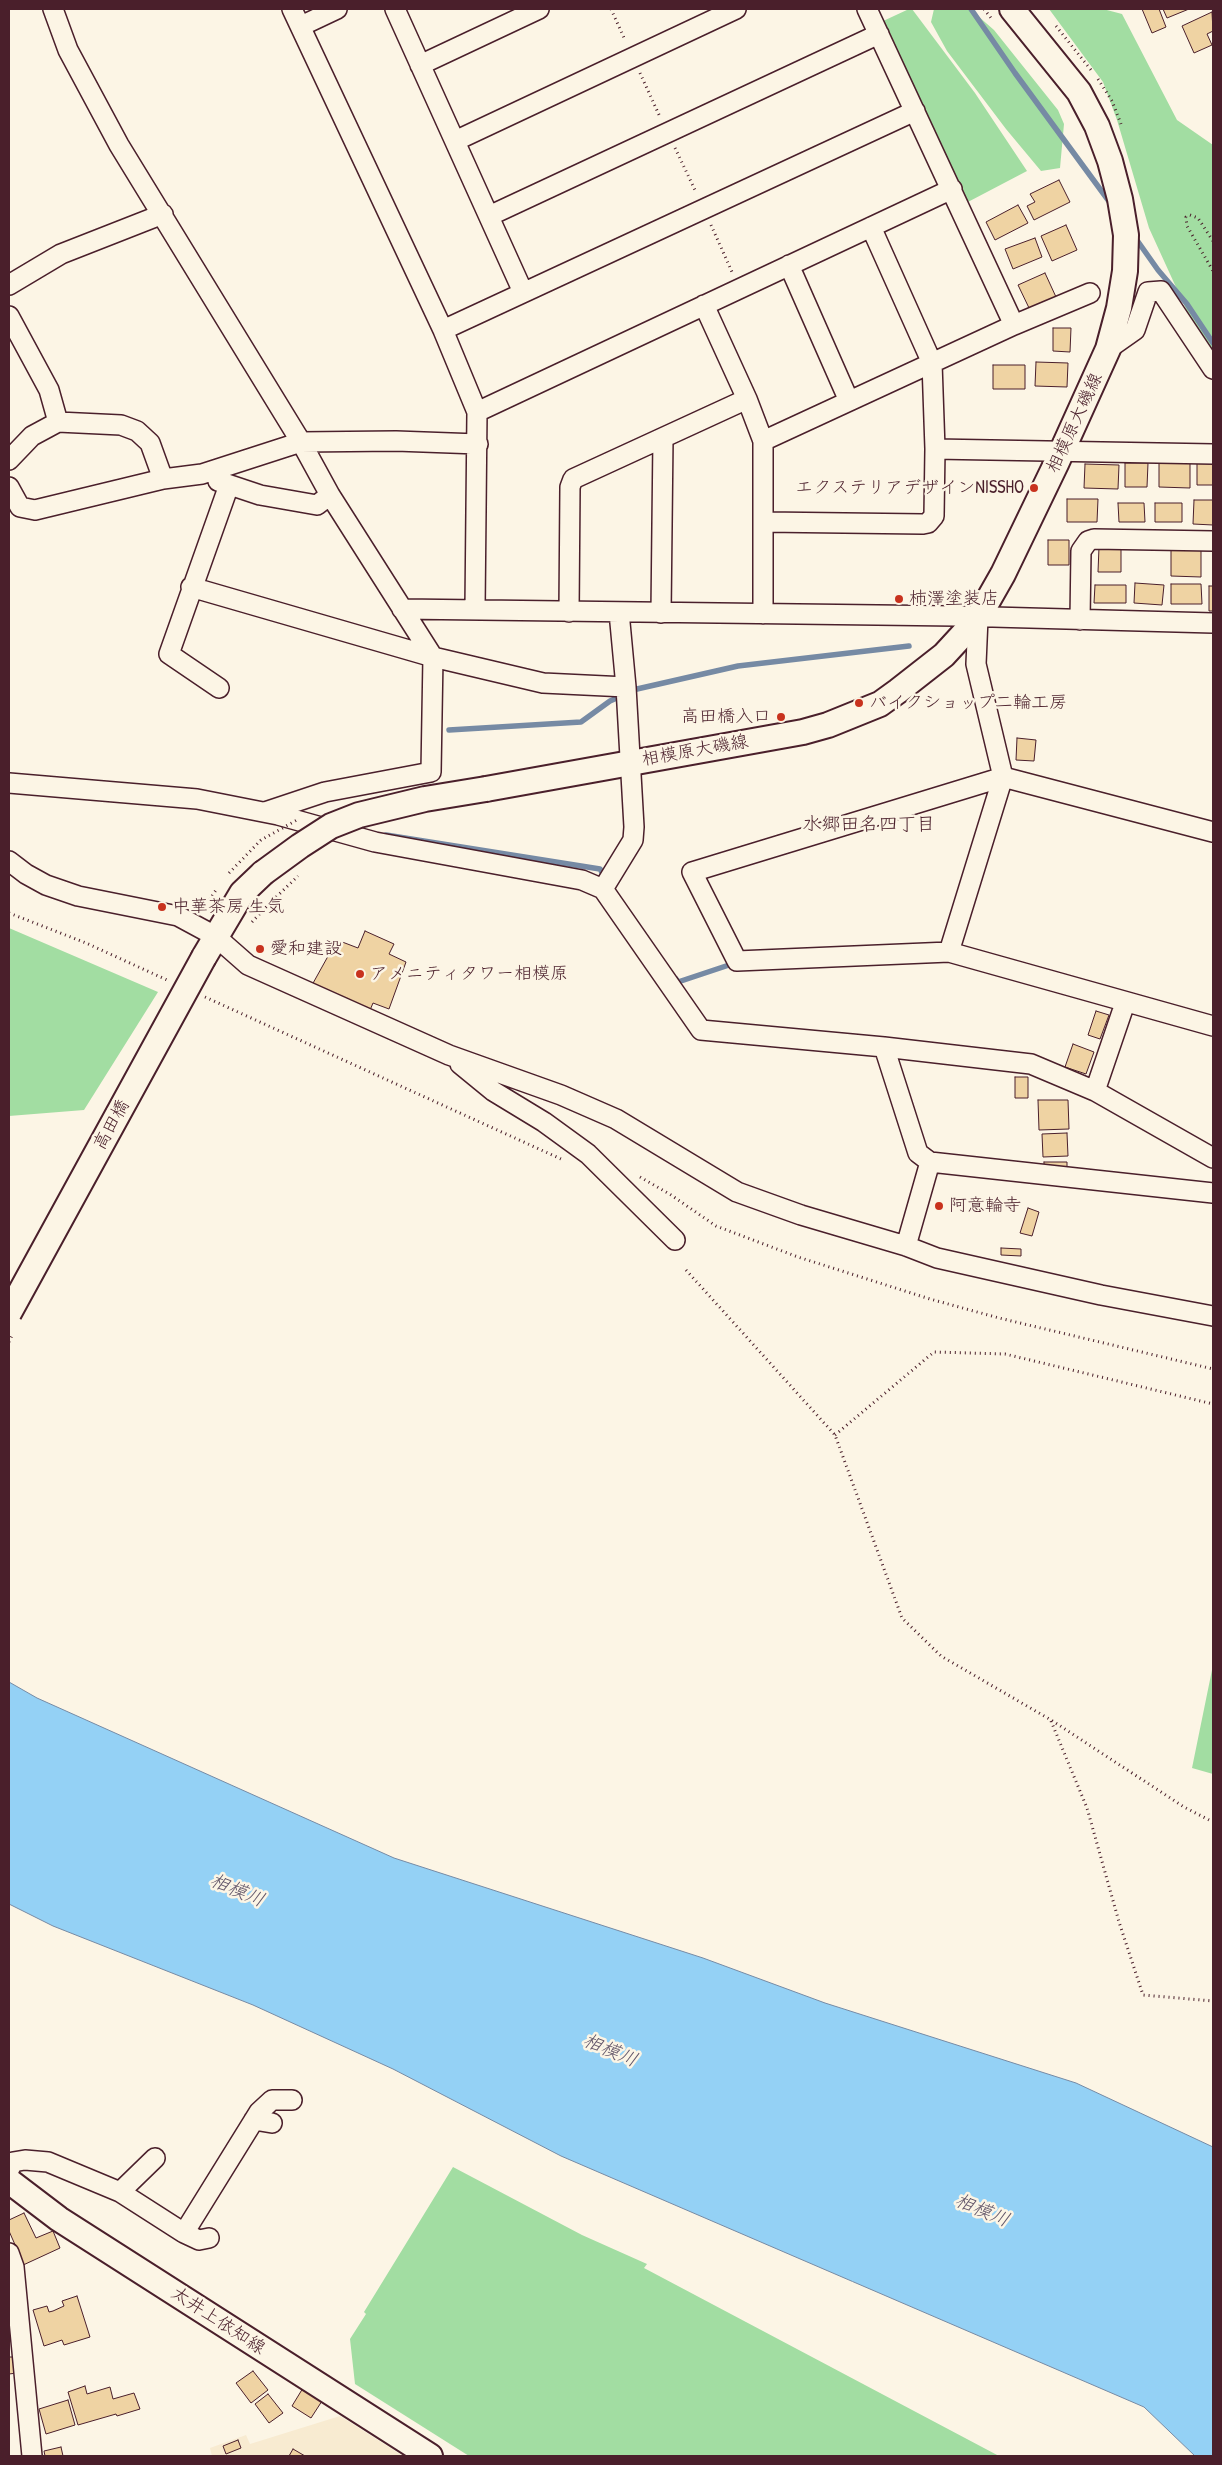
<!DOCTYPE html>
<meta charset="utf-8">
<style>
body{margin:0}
#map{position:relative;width:1222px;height:2465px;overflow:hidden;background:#fcf5e5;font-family:"Patrick Hand",sans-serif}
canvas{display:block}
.frame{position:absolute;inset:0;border:10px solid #4a1f2b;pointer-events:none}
</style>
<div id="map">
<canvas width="1222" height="2465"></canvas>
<div class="frame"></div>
</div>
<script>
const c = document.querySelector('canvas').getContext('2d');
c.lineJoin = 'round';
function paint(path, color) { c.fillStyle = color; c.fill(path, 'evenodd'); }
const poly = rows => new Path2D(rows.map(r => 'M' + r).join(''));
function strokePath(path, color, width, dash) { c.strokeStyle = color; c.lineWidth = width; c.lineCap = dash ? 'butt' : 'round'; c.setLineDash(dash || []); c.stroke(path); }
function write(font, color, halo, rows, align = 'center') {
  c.font = font + ' "Patrick Hand","Klee One",sans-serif'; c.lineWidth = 5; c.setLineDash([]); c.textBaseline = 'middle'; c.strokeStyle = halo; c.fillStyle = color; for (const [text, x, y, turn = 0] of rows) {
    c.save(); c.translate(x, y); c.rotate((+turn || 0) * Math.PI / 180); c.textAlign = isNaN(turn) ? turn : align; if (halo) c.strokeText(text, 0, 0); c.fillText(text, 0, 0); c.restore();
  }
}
paint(poly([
 [340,2416,403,2456,212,2456,210,2448,246,2435,250,2444]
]), '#f8ebd1');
paint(poly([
 [909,9,912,9,975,93,1027,171,966,203,881,22],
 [934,9,970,9,994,30,1058,110,1064,124,1060,168,1041,171,1006,129,947,51,931,22],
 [1049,9,1103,9,1122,14,1177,120,1213,145,1213,357,1191,320,1149,228,1117,120,1103,82],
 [9,928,158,992,84,1110,9,1116],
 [1213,1665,1213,1774,1192,1768],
 [453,2167,582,2235,647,2264,644,2268,999,2456,469,2456,355,2384,350,2339,366,2314,364,2312]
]), '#a2dda2');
const water = poly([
 [9,1682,37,1698,394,1858,703,1958,825,2003,1076,2083,1213,2147,1213,2456,1195,2456,1144,2407,561,2156,393,2069,253,2005,53,1926,9,1904,9,1682]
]);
paint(water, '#94d1f5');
strokePath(water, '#768aa4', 1);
strokePath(poly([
 [971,9,1015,73,1111,204],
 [1134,236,1158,270,1187,304,1213,343],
 [449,730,581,722,610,701,637,689,738,666,909,646],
 [386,835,600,869,606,879],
 [676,979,678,982,729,965]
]), '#768aa4', 5.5);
const building = poly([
 [1142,9,1159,9,1166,27,1152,33,1142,9],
 [1163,9,1189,9,1167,18,1163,9],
 [1212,12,1213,31,1207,34,1212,45,1194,53,1182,26,1212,12],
 [1059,180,1070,202,1034,220,1027,206,1035,202,1030,194,1059,180],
 [1018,205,1028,223,995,240,986,222,1018,205],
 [1066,225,1077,250,1052,261,1041,236,1066,225],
 [1035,238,1042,257,1013,269,1005,249,1035,238],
 [1045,273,1056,297,1030,310,1018,285,1045,273],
 [1053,328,1071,328,1070,352,1053,351,1053,328],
 [1036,362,1068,363,1067,387,1035,386,1036,362],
 [993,365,1025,365,1025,389,993,389,993,365],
 [1125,463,1148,463,1147,487,1125,487,1125,463],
 [1159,463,1190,463,1190,488,1159,487,1159,463],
 [1197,463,1213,463,1213,485,1197,485,1197,463],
 [1085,464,1119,465,1118,489,1084,488,1085,464],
 [1067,499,1098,499,1097,522,1067,522,1067,499],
 [1194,500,1213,500,1213,525,1193,524,1194,500],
 [1118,503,1144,503,1145,522,1119,522,1118,503],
 [1155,503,1182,503,1182,522,1155,522,1155,503],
 [1048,540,1069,540,1069,565,1048,565,1048,540],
 [1099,547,1121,548,1121,572,1098,572,1099,547],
 [1171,549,1201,550,1201,577,1171,576,1171,549],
 [1135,583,1164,585,1162,605,1134,603,1135,583],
 [1171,584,1201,584,1202,604,1171,604,1171,584],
 [1095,585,1126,585,1126,603,1094,603,1095,585],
 [1209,586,1213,586,1213,611,1209,611,1209,586],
 [1017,738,1036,740,1034,761,1016,760,1017,738],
 [365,931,394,944,389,954,406,962,389,1009,373,1003,368,1015,312,985,337,940,358,948,365,931],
 [1096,1011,1109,1015,1100,1039,1088,1035,1096,1011],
 [1073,1044,1094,1052,1086,1074,1065,1067,1073,1044],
 [1015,1077,1028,1077,1028,1098,1015,1098,1015,1077],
 [1038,1100,1068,1100,1069,1129,1039,1130,1038,1100],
 [1067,1133,1068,1156,1043,1157,1042,1134,1067,1133],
 [1044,1162,1067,1162,1067,1170,1044,1170,1044,1162],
 [1028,1208,1039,1212,1032,1236,1020,1233,1028,1208],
 [1001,1248,1021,1249,1021,1256,1001,1255,1001,1248],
 [24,2213,36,2238,53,2231,60,2248,21,2266,13,2248,16,2247,9,2231,9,2220,24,2213],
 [77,2296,90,2337,64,2345,62,2340,44,2346,33,2310,47,2306,49,2312,53,2311,64,2306,62,2301,77,2296],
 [9,2357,17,2357,17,2373,9,2374,9,2357],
 [253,2371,268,2390,251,2403,236,2383,253,2371],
 [85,2386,87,2394,110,2387,113,2399,134,2393,140,2409,117,2416,116,2414,78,2425,68,2392,85,2386],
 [303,2388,322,2401,311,2418,292,2406,303,2388],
 [268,2394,283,2413,269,2423,255,2404,268,2394],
 [68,2400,75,2425,46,2434,39,2409,68,2400],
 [238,2440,241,2448,226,2454,223,2446,238,2440],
 [61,2447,63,2456,45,2456,44,2451,61,2447],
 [293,2449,305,2456,289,2456,293,2449]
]);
paint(building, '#efd3a3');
strokePath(building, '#4a1f2b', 1);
const minor = poly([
 [53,9,68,50,119,145,301,442,330,495,433,657,431,772,325,792,265,812],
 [292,9,443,330,477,412,475,609],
 [395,9,523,292],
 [867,9,1014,325],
 [301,26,337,9],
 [420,65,539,9],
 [455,141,736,9],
 [489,216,879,34],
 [789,265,849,401],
 [9,285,61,254,163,214],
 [704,305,747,399,763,441,763,614],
 [9,316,49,390,58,422],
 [443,330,915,111],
 [1108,349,1135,330,1148,292,1161,291,1213,369],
 [477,412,952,189],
 [763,441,1014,325,1090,293],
 [935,449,1213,454],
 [9,460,32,436,58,422,121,425,137,431,150,443,163,479],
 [218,481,260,495,317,505,330,495],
 [9,487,20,507,35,510,163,479,202,474,301,442,396,441,478,444],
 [765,522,923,524,928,523,934,516,935,449,932,363,871,227],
 [191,587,433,657,543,683,626,687],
 [402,609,956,616,1213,623],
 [569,612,570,487,573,479,747,399],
 [661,613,663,438],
 [978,618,976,664,1003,777,949,952,1213,1026],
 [1080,620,1081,551,1088,541,1094,539,1213,541],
 [219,688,169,654,229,485],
 [9,783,197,799,278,815,375,842,582,880,603,889,701,1030,884,1047,1031,1064,1095,1091],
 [9,861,26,874,46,885,78,896,178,916,215,936,248,965,449,1055,561,1095,616,1119,737,1192,801,1215,906,1246,937,1258,1101,1295,1213,1316],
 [603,889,633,840,634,827,626,687,619,612],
 [949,952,737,961,692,872,1003,777,1213,832],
 [1125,1003,1095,1091,1213,1158],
 [884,1047,918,1153,930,1162,1213,1193],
 [460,1064,493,1091,544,1122,588,1154,675,1240],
 [906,1246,930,1162],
 [254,2120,272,2123],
 [9,2170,13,2162,25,2160,48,2162,120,2192,184,2233,199,2240,209,2238],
 [120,2192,155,2158],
 [184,2233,259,2112,272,2100,292,2100],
 [9,2253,14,2267,32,2456]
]);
const major = poly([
 [486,789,803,732,828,725,880,704,898,691,944,655,978,618,1003,574,1056,464,1108,349,1119,308,1125,271,1126,235,1120,199,1110,161,1097,126,1079,92,1012,9],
 [204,957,242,893,263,873],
 [9,2181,59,2219,430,2456]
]);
strokePath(minor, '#4a1f2b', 22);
strokePath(major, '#4a1f2b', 28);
strokePath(poly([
 [611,9,625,40],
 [984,9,991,18],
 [1056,26,1091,70],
 [640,73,660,117],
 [1098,79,1112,101,1121,124],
 [675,148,696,192],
 [711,225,732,272],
 [1213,241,1198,218,1190,215,1186,217,1187,226,1213,271],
 [200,904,210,899,216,890],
 [9,913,86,943,167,980],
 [252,922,269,904],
 [205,997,561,1159],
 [640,1177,671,1195,716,1226,798,1257,930,1299,999,1318,1213,1369],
 [686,1270,835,1435,902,1618,941,1656,1051,1720,1184,1807,1213,1822],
 [835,1435,934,1352,1005,1354,1213,1404],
 [1051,1721,1087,1808,1119,1922,1143,1995,1213,2001]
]), '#4a1f2b', 3, [1, 4]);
strokePath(minor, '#fcf5e5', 19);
strokePath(major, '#fcf5e5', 24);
const majorBridge = poly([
 [263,873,300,846,331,826,359,815,425,799,486,789],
 [9,1313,204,957]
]);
strokePath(majorBridge, '#4a1f2b', 28, []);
strokePath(poly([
 [229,873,261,840,297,820],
 [269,904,298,876],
 [9,1342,13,1333]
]), '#4a1f2b', 3, [1, 4]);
strokePath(majorBridge, '#fcf5e5', 24);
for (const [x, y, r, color] of [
 [1034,488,5,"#c8321e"],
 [899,599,5,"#c8321e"],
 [859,703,5,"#c8321e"],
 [781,717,5,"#c8321e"],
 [162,907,5,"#c8321e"],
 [260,949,5,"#c8321e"],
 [360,974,5,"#c8321e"],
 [939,1206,5,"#c8321e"]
]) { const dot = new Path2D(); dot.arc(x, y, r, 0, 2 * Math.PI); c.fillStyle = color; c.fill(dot); strokePath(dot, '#fcf5e5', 2); }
write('18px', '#4a1f2b', '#fcf5e5', [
 ["相模原大磯線",1075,423,-65],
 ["相模原大磯線",695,751,-10],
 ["高田橋",112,1125,-61],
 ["太井上依知線",218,2321,33]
]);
write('18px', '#4a1f2b', '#fcf5e5', [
 ["エクステリアデザインNISSHO",1024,488,"right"],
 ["柿澤塗装店",909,599],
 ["バイクショップ二輪工房",869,703],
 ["高田橋入口",771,717,"right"],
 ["中華茶房 生気",172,907],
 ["愛和建設",270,949],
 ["アメニティタワー相模原",370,974],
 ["阿意輪寺",949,1206]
], 'left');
write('19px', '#4a1f2b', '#fcf5e5', [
 ["水郷田名四丁目",869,825]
]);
write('italic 19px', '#605468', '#fcf5e5', [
 ["相模川",237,1891,23],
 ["相模川",610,2051,23],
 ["相模川",982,2211,23]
]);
</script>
